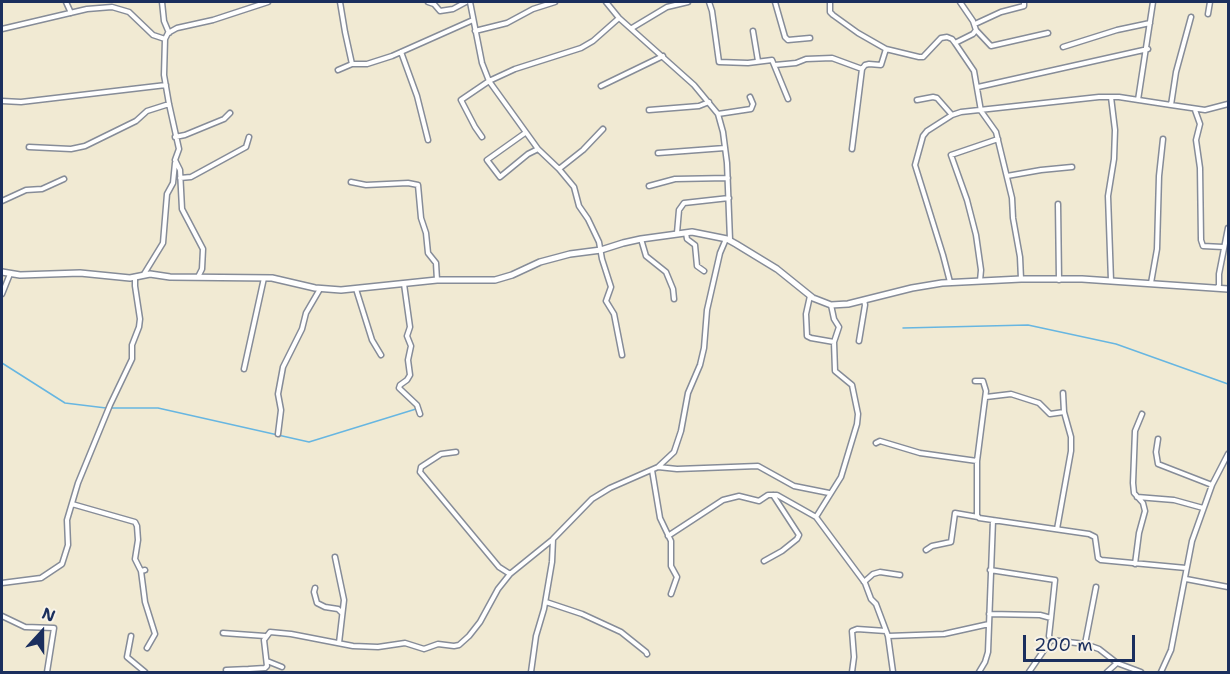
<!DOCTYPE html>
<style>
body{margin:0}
#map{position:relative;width:1230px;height:674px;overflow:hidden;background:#f1ead3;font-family:"Shantell Sans",sans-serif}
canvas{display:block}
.frame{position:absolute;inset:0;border:3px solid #1b2f5e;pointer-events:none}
.north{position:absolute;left:12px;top:602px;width:60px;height:60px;-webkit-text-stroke:4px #f7f3e8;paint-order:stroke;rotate:21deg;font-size:16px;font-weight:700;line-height:24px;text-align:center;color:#1b2f5e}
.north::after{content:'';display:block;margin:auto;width:21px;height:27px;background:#1b2f5e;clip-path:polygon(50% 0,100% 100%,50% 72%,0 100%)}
.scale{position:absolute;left:1023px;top:635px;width:112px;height:27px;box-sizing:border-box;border:3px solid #1b2f5e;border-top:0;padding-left:8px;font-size:18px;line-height:21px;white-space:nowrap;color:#1b2f5e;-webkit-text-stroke:4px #f7f3e8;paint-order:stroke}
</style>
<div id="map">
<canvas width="1230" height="674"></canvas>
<div class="frame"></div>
<div class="north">N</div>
<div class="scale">200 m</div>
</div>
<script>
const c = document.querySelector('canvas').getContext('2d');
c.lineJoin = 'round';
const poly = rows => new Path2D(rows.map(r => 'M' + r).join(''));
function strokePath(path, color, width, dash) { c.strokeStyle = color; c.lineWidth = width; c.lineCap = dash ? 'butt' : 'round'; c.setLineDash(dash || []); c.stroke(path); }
strokePath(poly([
 [903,328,1028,325,1116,344,1228,384],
 [2,363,65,403,106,408],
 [111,408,158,408,309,442,416,409]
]), '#67b6e1', 1.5);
const street = poly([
 [66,2,71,13],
 [162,2,164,21,169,33],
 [428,2,434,4,440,11,453,9,466,2],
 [470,2,482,63,489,81,538,149,559,169,574,187,579,206,588,219,599,242,602,259,611,287,606,301,614,314,622,355],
 [606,2,619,18,694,85,718,114,723,132,727,163,730,240],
 [709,2,712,11,719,62,748,63,772,60,788,99],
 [775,2,785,37,788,40,810,38],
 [830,2,830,12,833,15,858,33,886,49,919,57,923,57,941,38,947,37,952,39,955,43],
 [960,2,973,21,976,30,973,34,955,43,974,71,981,111,996,132,1012,198,1013,218,1020,257,1021,279],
 [1208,14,1210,2],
 [1191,17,1176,72,1171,105,1205,110,1228,104],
 [975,24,1001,12,1024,6,1024,2],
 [632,28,667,7,688,2],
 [2,29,87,9,112,7,129,12,153,35,165,39],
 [976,30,991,46,1048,33],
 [475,31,507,23,533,9,555,2],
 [753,31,758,61],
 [1063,47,1117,30,1150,23],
 [401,52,417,96,428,140],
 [352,64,367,64,392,56,473,20],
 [775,65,796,63,806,59,832,58,862,69],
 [338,70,352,64,345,32,340,2],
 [601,86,663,56],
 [978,87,1148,49],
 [917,100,933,97,937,98,952,115],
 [1138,100,1153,2],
 [2,101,21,102,166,85],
 [649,110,699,106,709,102],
 [1195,110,1200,124,1196,140,1200,168,1201,240,1203,246,1223,247],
 [718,114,751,109,753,104,750,97],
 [525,133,487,160,500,177,528,154,538,149],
 [175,137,185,135,224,119,230,113],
 [482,137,475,127,461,100,489,81,515,69,581,48,593,41,619,18],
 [29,147,71,149,85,146,136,121,147,111,169,104],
 [852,149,862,69,865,65,869,64,881,65,886,49],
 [658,153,725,148],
 [559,169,583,150,603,129],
 [1007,176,1041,170,1072,167],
 [180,178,191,177,246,147,249,137],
 [351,182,366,185,408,183,418,185,421,218,426,233,428,253,436,263,437,280],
 [649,186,675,179,728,178],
 [2,201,26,190,42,189,64,179],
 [1058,204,1059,280],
 [677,233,679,210,684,203,729,198],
 [686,233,687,239,695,245,697,266,704,271],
 [641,239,646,256,666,272,673,289,674,299],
 [144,274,163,243,167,194,173,183,175,163],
 [198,277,202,269,203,249,182,209,180,170,175,160,179,149,169,104,164,75,165,39,168,33,177,28,213,20,268,2],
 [980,281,981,270,976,235,967,200,951,155,998,139],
 [1111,281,1108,196,1114,159,1115,130,1111,97],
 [950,282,943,255,915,165,923,136,927,131,952,115,961,112,1099,97,1119,97,1171,105],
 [1151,283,1157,249,1159,176,1163,139],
 [404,284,410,327,407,336,411,346,408,360,410,375,407,380,400,385,399,388,417,405,420,414],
 [1217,288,1219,285,1219,274,1228,228],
 [356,289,372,340,381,355],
 [2,294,10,274],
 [810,296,806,314,807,336,811,338,834,342],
 [831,305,834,319,839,327,834,342,835,371,852,385,858,414,857,424,841,477,816,517,865,583,871,599,876,604,888,636,893,672],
 [859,341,865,305,864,300],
 [244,369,264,278],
 [975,381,983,381,986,391,977,461,977,515,979,518,1089,534,1095,537,1098,558,1101,560,1186,568],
 [986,397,1011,394,1039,403,1050,414,1064,412],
 [278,434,281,410,278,394,283,367,302,329,306,313,320,289],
 [1158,439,1156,452,1158,464,1212,485],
 [876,443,880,441,920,453,977,461],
 [456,452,441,454,421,467,420,472,499,567,510,574],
 [658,467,677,469,758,466,794,486,829,493],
 [652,470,660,518,671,541,671,566,677,577,671,594],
 [1137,497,1174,500,1203,508],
 [72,504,135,522,137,526,138,540,135,559,141,571,145,570],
 [1057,529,1071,451,1071,437,1064,412,1063,393],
 [668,536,723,500,739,496,759,501,768,495,777,495,816,517],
 [926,550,932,546,951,542,955,513,978,517],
 [335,557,344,600,339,643],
 [764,561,782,551,797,539,799,535,773,495],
 [1135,564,1139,533,1145,511,1143,503,1134,493,1133,483,1135,431,1142,414],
 [990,570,1055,580,1051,618],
 [141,571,145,602,155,634,147,648],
 [1186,579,1228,587],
 [864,582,873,574,880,572,900,575],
 [2,583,41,578,62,564,68,545,67,520,78,483,110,405,132,359,132,345,139,327,140,319,135,286,135,277],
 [315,588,314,592,317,603,325,607,338,609,342,613],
 [546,602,582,614,621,632,646,652,647,654],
 [989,614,1040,615,1051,618,1049,636,1051,640,1085,644,1099,649,1117,663],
 [2,616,25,627,54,628,47,672],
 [223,633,265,636],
 [131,636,127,657,145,672],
 [888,636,944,634,989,624],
 [1085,644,1096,587],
 [267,661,282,667],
 [226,670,249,669],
 [249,672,249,669,265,668,267,666,264,640,270,632,291,634,353,646,378,647,405,643,424,649,438,644,454,646,459,645,469,636,480,622,498,589,510,574,552,540],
 [531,672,536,636,544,609,552,562,553,539,592,499,610,488,658,467,674,452,681,431,688,393,700,365,704,348,707,310,720,253,726,239],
 [852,672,854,657,852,631,857,629,886,631],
 [979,672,985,662,988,652,993,520],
 [1029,672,1051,640],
 [1107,672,1117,663,1141,672],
 [1161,672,1171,650,1192,541,1212,485,1228,454]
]);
const secondary = poly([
 [2,272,20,275,80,273,130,278,150,274,170,277,272,278,315,288,341,290,437,280,495,280,512,275,540,262,570,254,601,250,623,243,641,239,692,232,727,239,736,244,777,269,813,298,831,305,848,304,912,288,942,283,1021,279,1082,279,1228,289]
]);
strokePath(street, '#868c98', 7);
strokePath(secondary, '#868c98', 8);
strokePath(street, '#fff', 4);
strokePath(secondary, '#fff', 5);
</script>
